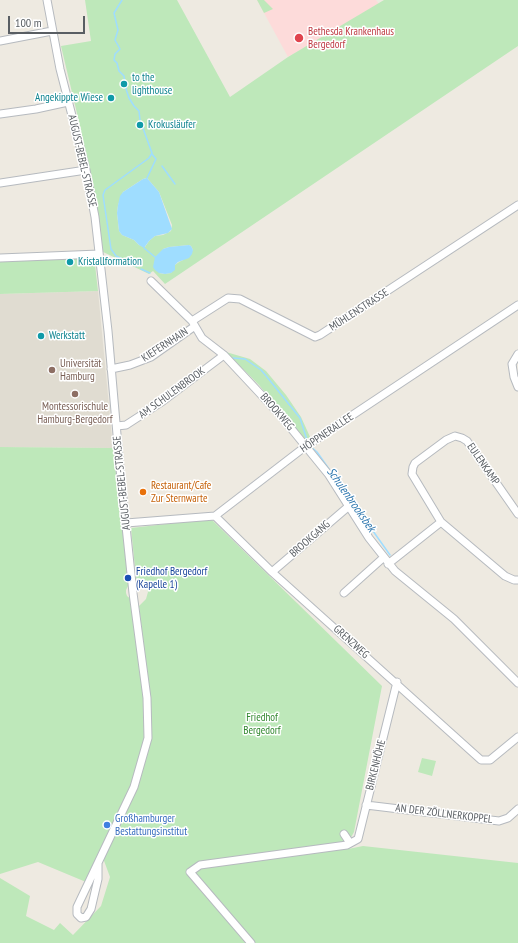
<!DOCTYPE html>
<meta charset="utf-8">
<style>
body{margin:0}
#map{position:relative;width:518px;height:943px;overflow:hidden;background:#eeeae1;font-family:"PT Sans Narrow",sans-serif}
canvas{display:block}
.scale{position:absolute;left:8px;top:16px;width:77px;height:18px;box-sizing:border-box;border:2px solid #595e63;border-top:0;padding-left:5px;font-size:12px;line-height:14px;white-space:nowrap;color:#595e63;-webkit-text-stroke:3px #fff;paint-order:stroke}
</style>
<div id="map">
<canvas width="518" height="943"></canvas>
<div class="scale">100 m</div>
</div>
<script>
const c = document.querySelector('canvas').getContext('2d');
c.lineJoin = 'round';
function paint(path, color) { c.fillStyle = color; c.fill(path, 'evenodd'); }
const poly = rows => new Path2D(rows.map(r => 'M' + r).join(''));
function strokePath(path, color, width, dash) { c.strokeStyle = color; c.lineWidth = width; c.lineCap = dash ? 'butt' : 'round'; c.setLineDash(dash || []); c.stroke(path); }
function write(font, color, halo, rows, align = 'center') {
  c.font = font + ' "PT Sans Narrow",sans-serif'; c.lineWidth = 3; c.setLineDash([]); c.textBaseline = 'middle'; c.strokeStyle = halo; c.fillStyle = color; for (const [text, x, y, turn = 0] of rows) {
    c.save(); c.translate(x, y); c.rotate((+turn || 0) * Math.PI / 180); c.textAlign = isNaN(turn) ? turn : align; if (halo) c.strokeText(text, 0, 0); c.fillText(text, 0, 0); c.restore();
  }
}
paint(poly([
 [98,291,113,448,0,447,0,294]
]), '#e0dcd1');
paint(poly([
 [257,0,376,0,379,4,288,57]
]), '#fddbda');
paint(poly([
 [85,0,177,0,230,97,288,57,384,0,518,0,518,46,165,284,153,271,149,274,99,250,92,186,80,126,61,46,91,41],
 [147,178,159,192,172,225,171,231,163,235,155,236,149,241,145,247,139,245,134,240,122,235,119,231,117,213,118,205,123,192,143,179],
 [189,245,191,246,193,250,183,260,179,262,175,265,171,273,164,274,159,273,163,249,169,247],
 [257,0,264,0,273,9,264,13],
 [94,256,98,291,0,294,0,261],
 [226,352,250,359,266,371,286,395,301,417,311,439,306,443,259,385],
 [0,447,113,448,129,584,126,590,126,593,127,596,132,600,145,698,145,738,131,787,86,882,38,862,0,874],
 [211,519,382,686,354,832,349,841,346,843,348,849,363,846,518,863,518,943,0,943,0,878,30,896,26,916,54,930,60,923,73,935,101,906,110,877,103,858,151,738,150,699,139,606,146,599,148,592,145,585,136,578,131,528],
 [422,758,436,761,432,776,418,772]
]), '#bee8ba');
paint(poly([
 [147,178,159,192,172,229,168,233,155,236,149,241,144,248,139,245,134,240,122,235,119,231,117,213,118,205,120,196,123,192,143,179],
 [189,245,191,246,193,250,192,254,189,258,178,262,175,265,175,270,171,273,165,274,159,273,155,270,153,267,155,257,163,249,169,247]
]), '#9fddff');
strokePath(poly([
 [122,0,114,13,118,30,115,40,120,49,115,54,114,60,117,63,119,71,124,76,126,89,129,98,134,106,139,111,140,120,152,153,149,158,105,190,103,195,111,249,116,256,137,266],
 [162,166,175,184],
 [147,178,156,159,152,154],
 [144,248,155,257],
 [141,269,150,273],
 [233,358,245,359,261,370,267,377,300,418,308,443],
 [310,446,317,452,390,555]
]), '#9fddff', 1.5);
const minor = poly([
 [47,0,60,69,86,170,95,217,108,331,120,469,133,593,147,698,148,738,134,787,77,907,77,914,81,918,86,917,91,909,98,879,98,864],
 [0,41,52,31],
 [0,114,36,109,68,102],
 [0,183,86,170],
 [0,258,99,254],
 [151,281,192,321,202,338,224,355,281,416,329,475,369,538,395,571,454,619,518,683],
 [192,321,228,298,240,299,315,337,320,335,518,205],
 [518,354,512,364,514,377,518,387],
 [111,369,130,365,151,357,195,326],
 [117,426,126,425,163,401,224,355],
 [518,514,467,441,462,438,455,436,446,440,415,463,413,467,412,474,441,522,505,576,514,580,518,580],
 [215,516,272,572,481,760,490,760,518,737],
 [126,523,215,516,306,446,518,305],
 [388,564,441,522],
 [272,572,349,506],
 [344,593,383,558],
 [366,805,499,821,508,818,518,809],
 [344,834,350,843],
 [251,943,190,872,200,865,347,845,358,839,397,682]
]);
strokePath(minor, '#b6babf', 9);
strokePath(minor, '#fff', 7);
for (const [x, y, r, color] of [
 [299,38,5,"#e0444e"],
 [124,84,4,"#0f9aa8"],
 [111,98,4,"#0f9aa8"],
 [140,125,4,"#0f9aa8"],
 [70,262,4,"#0f9aa8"],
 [41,336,4,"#0f9aa8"],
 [52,370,4,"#8d6e63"],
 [75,394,4,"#8d6e63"],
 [143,492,4,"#e8710a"],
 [128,578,4,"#1a4fb4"],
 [107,825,4,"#3f7fe0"]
]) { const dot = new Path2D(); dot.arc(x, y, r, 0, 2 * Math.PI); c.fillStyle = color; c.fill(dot); strokePath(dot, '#fff', 1.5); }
write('11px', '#be3a42', '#fff', [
 ["Bethesda Krankenhaus",308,32],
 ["Bergedorf",308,45]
], 'left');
write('11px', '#0d838f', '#fff', [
 ["to the",132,78],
 ["lighthouse",132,91],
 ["Angekippte Wiese",103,98,"right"],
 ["Krokusläufer",148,125],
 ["Kristallformation",78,262],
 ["Werkstatt",49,336]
], 'left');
write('11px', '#595e63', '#fff', [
 ["AUGUST-BEBEL-STRASSE",82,161,77],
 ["MÜHLENSTRASSE",359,310,-33],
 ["KIEFERNHAIN",165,345,-33],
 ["AM SCHULENBROOK",172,393,-36],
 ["BROOKWEG",277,412,49],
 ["HÖPPNERALLEE",327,433,-34],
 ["EULENKAMP",483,464,55],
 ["AUGUST-BEBEL-STRASSE",122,483,-96],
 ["BROOKGANG",310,539,-41],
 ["GRENZWEG",351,642,42],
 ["BIRKENHÖHE",376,765,-76],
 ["AN DER ZÖLLNERKOPPEL",444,814,7]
]);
write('11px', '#785e54', '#fff', [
 ["Universität",60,364],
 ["Hamburg",60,377],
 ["Montessorischule",75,407,"center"],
 ["Hamburg-Bergedorf",75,420,"center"]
], 'left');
write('11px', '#c56008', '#fff', [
 ["Restaurant/Cafe",151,486],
 ["Zur Sternwarte",151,499]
], 'left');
write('11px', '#164399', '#fff', [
 ["Friedhof Bergedorf",136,572],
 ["(Kapelle 1)",136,585]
], 'left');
write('11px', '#30872e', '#fff', [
 ["Friedhof",262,718],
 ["Bergedorf",262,731]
]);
write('11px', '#366cbe', '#fff', [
 ["Großhamburger",115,819],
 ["Bestattungsinstitut",115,832]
], 'left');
write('italic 12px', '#327ab0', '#fff', [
 ["Schulenbrooksbek",351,500,55]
]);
</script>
